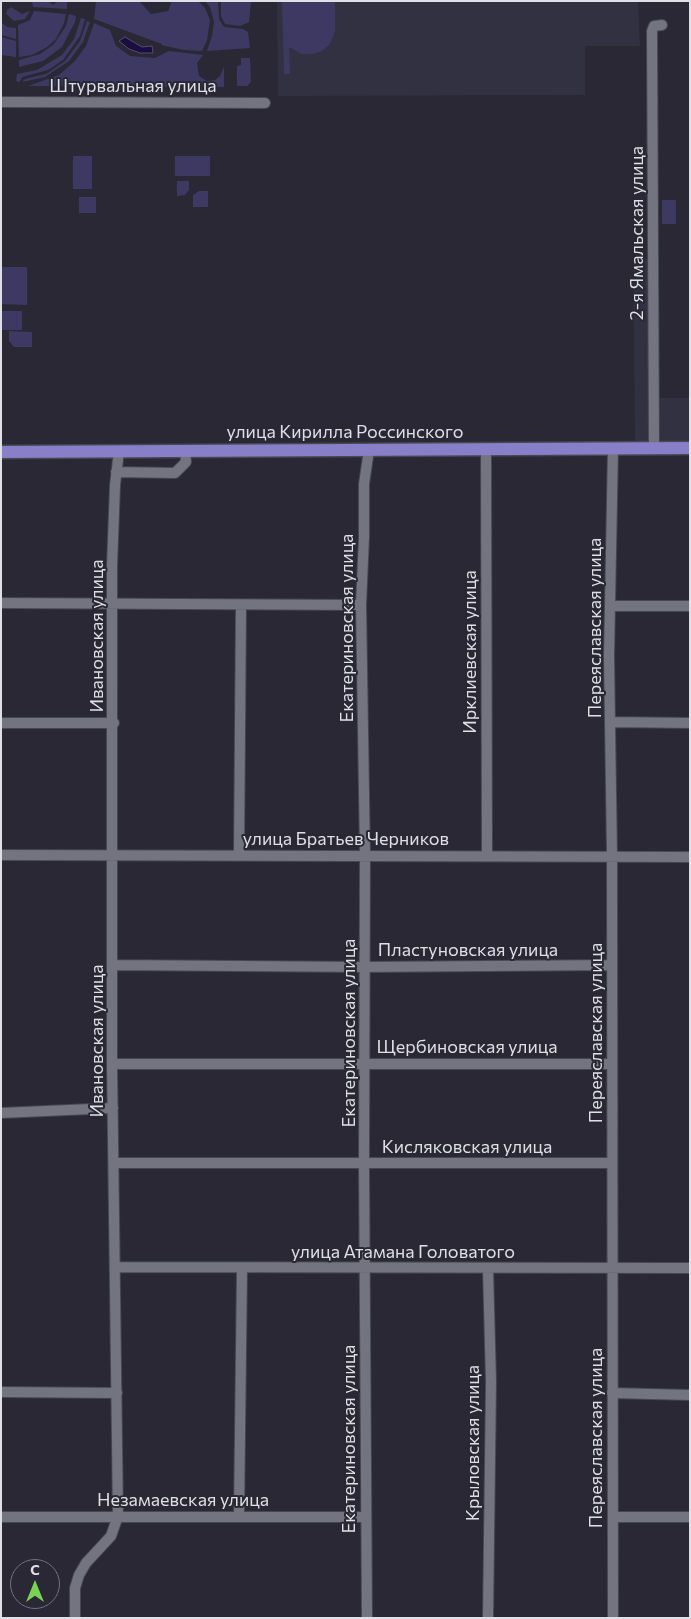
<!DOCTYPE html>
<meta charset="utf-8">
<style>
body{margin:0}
#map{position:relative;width:691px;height:1619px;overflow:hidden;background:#292834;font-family:Commissioner,sans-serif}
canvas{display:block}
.frame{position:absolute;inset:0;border:2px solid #dfdfe7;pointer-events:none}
.north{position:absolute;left:10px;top:1559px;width:50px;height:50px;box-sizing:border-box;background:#292834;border:1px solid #72717c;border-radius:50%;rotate:0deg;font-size:14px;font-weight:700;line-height:20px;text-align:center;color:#dfdfe7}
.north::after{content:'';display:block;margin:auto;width:18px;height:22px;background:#7bd156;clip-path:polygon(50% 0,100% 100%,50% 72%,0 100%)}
</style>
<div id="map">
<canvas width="691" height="1619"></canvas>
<div class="frame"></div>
<div class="north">С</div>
</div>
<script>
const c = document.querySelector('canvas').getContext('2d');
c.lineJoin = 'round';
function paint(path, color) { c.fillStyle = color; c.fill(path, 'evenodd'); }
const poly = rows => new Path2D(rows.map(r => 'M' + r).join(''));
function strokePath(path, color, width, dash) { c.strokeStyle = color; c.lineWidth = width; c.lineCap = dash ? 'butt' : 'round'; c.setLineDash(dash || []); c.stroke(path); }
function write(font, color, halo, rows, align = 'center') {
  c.font = font + ' Commissioner,sans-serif'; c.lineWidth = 4; c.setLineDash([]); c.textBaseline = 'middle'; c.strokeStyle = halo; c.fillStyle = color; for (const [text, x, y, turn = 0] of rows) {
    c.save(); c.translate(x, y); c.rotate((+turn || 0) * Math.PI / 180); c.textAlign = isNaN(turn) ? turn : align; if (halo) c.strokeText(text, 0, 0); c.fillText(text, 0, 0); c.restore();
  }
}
paint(poly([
 [277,1,638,1,640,46,585,46,585,95,278,96],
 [633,259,648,259,650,398,690,398,690,443,638,443,635,440]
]), '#323142');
paint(poly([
 [32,1,48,1,53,5,58,1,67,1,67,9,33,7],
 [96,1,139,1,151,14,168,11,172,1,198,1,205,8,210,20,207,40,202,51,184,50,161,45,162,44,94,19],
 [205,1,218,1,219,19,224,27,243,29,248,32,250,48,207,51,212,36,214,22,210,7],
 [221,1,251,1,249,22,240,26,225,24,221,16],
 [282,1,335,1,335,31,330,44,322,51,313,54,302,54,289,47,290,74,284,74],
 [11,7,22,14,30,11,25,19,14,21,6,14,7,10],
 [34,11,66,14,64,23,56,39,47,47,32,55,19,57,18,25,30,20],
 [69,14,76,16,75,22,62,47,43,61,19,67,19,60,40,54,54,44,66,26],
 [81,18,85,19,80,36,63,60,48,70,22,77,20,82,16,81,17,74,37,70,62,55,74,39],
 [87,21,90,22,83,42,69,61,45,77,22,82,25,79,46,74,65,61,80,41],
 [1,22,7,27,16,28,16,39,1,35],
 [94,23,110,30,116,46,130,56,155,58,169,51,203,55,197,63,199,76,207,81,215,80,220,76,224,67,224,87,28,86,59,75,75,61,86,46],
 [1,37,16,41,16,57,1,55],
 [241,58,250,58,251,82,247,86,237,86,237,66,241,65],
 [73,156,92,156,92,189,73,189],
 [175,156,210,156,210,176,175,176],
 [177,181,189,181,189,190,185,195,177,196],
 [199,191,208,191,208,207,193,207,193,195],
 [79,197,96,197,96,213,79,213],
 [662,200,676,200,676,224,662,224],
 [1,267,27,267,27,305,1,304],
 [1,311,22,311,22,330,1,330],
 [9,331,32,332,32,347,14,347,9,341]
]), '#3e3963');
const water = poly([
 [125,37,142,47,152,46,153,53,140,53,129,49,119,41,125,37]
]);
paint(water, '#1a0d40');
strokePath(water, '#554c72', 1);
const minor = poly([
 [1,102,265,103],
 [613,448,609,656,612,857,613,1618],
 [654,448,652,31,654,26,662,25],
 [486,449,487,855],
 [116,472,175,473,186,462,185,450],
 [1,603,361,605],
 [610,606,690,606],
 [612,722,690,723],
 [1,723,114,723],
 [239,854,241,605],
 [1,855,690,857],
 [113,965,365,967,612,965],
 [112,1064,612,1064],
 [1,1113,113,1108],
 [114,1163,611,1163],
 [117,1267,690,1268],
 [488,1269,491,1382,488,1618],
 [1,1392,117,1393],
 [612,1393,690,1395],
 [239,1515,242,1268],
 [1,1517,366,1517],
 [613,1517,690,1517],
 [75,1618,75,1588,79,1575,86,1563,111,1536,118,1516,112,1064,112,566,115,485,119,451],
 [367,1618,364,1164,365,855,361,605,364,537,364,484,369,450]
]);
const major = poly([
 [1,452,690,448]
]);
strokePath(minor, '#474750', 12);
strokePath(major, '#474750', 15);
strokePath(minor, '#747481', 10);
strokePath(major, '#887fc8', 12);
write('18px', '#dfdfe7', '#292834', [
 ["Штурвальная улица",133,86],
 ["2-я Ямальская улица",637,233,-90],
 ["улица Кирилла Россинского",345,432],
 ["Екатериновская улица",347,628,-90],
 ["Переяславская улица",595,628,-90],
 ["Ивановская улица",97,636,-90],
 ["Ирклиевская улица",470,652,-90],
 ["улица Братьев Черников",346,839],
 ["Пластуновская улица",468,950],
 ["Екатериновская улица",349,1033,-90],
 ["Переяславская улица",596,1033,-90],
 ["Ивановская улица",97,1041,-90],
 ["Щербиновская улица",467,1047],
 ["Кисляковская улица",467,1147],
 ["улица Атамана Головатого",403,1252],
 ["Переяславская улица",596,1438,-90],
 ["Екатериновская улица",349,1439,-90],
 ["Крыловская улица",473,1443,-90],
 ["Незамаевская улица",183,1500]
]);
</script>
